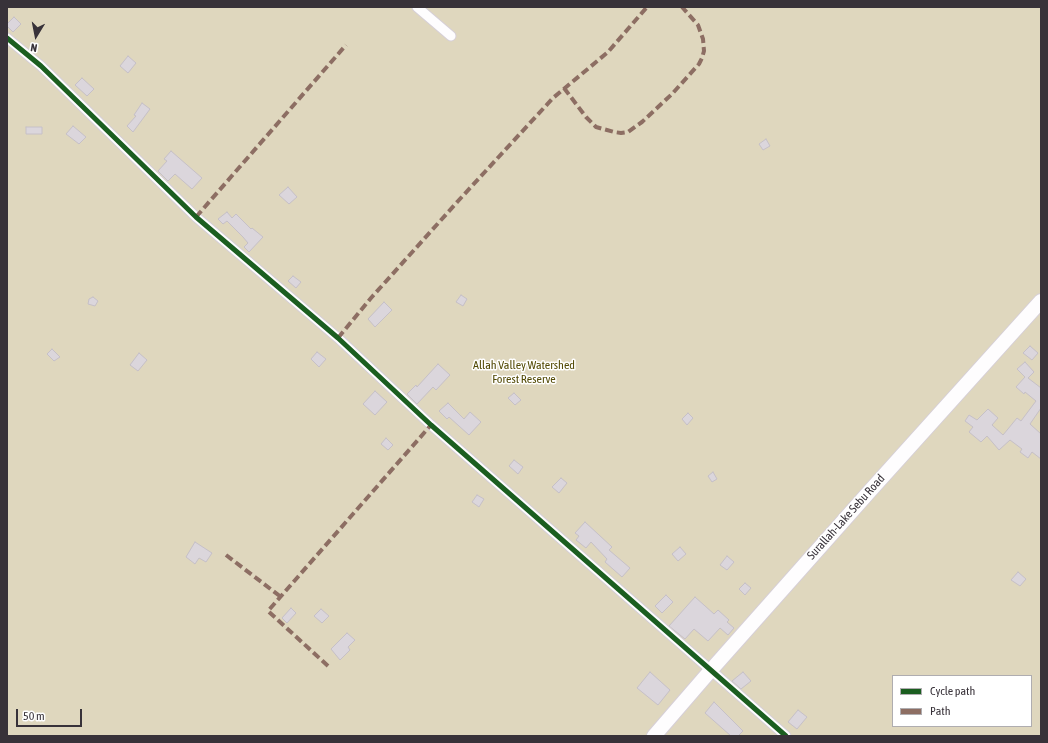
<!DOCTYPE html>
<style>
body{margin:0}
#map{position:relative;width:1048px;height:743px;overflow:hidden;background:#f9f1fa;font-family:"Asap Condensed",sans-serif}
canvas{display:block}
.frame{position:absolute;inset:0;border:8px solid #383239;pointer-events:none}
.legend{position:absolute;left:892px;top:675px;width:140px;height:52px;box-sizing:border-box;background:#fff;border:1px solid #afadb0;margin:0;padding:5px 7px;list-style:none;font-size:12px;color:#383239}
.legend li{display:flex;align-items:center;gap:8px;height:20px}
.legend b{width:20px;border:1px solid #afadb0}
.north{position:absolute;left:16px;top:16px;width:40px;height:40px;-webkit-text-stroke:3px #fff;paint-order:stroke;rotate:190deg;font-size:11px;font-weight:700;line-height:16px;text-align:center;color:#383239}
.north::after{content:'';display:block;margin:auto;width:14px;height:18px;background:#383239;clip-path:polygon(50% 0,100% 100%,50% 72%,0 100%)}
.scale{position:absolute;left:16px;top:709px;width:66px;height:18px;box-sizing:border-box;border:2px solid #383239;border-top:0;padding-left:5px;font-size:12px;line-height:14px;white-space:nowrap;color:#383239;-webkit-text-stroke:3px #fff;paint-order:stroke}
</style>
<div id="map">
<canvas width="1048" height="743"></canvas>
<div class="frame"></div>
<ul class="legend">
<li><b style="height:5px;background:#1b5e20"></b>Cycle path</li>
<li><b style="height:5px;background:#8d6e63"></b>Path</li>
</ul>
<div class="north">N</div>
<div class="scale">50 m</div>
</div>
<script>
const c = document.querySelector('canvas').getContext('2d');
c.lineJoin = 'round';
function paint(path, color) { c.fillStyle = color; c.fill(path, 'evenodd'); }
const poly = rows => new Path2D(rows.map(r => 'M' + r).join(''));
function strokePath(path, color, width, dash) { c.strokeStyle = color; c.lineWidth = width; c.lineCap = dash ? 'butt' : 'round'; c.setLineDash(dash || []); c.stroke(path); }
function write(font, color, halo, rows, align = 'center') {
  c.font = font + ' "Asap Condensed",sans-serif'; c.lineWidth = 3; c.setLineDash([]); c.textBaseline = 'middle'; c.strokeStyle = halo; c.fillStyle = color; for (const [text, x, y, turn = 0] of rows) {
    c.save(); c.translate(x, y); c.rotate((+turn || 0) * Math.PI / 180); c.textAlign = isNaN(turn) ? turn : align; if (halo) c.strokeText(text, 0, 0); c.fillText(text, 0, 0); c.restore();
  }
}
paint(poly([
 [7,7,1041,7,1041,736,7,736],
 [893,676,1031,676,1031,726,893,726]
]), '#dfd7be');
const building = poly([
 [14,17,21,24,13,32,7,26,7,24,14,17],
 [128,56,136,63,128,73,120,66,128,56],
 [82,78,94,89,87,96,75,85,82,78],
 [142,103,150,109,133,132,127,126,136,116,134,115,142,103],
 [73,126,86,137,79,144,66,134,73,126],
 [26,127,42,127,42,134,26,134,26,127],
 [766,139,770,146,763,150,759,144,766,139],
 [171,151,202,178,192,189,175,174,168,181,158,171,167,161,164,159,171,151],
 [288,187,297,197,289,204,279,195,288,187],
 [227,212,232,218,236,214,251,229,252,228,263,237,249,252,244,247,248,243,243,237,227,221,223,224,218,219,227,212],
 [293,276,301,282,296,288,288,281,293,276],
 [461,295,467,299,463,306,456,302,461,295],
 [93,297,98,301,95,306,88,304,89,299,93,297],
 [384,302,392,310,375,327,368,319,384,302],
 [1030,346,1038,353,1032,360,1023,353,1030,346],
 [52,349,60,357,54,361,47,354,52,349],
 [317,352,326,359,319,367,311,359,317,352],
 [139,353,147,360,138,371,130,365,139,353],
 [1025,362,1034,372,1028,378,1041,388,1041,408,1030,424,1041,434,1041,459,1032,452,1028,458,1020,452,1022,449,1010,440,999,450,987,436,981,442,969,432,973,427,965,421,969,415,977,420,988,409,998,418,992,425,1003,435,1017,418,1021,421,1036,401,1025,392,1024,394,1016,387,1025,377,1017,369,1025,362],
 [438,364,450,375,436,390,433,387,417,404,407,394,416,385,417,387,438,364],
 [375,391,387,402,375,415,363,404,375,391],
 [514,393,521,400,515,405,508,398,514,393],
 [448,403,464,419,470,412,481,422,469,435,449,417,447,419,439,411,448,403],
 [688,413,693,418,687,425,682,419,688,413],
 [386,438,393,445,388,450,381,444,386,438],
 [514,460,523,467,518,474,509,466,514,460],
 [713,472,717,479,712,482,708,476,713,472],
 [561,478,567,483,559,493,552,487,561,478],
 [477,495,484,499,479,507,472,502,477,495],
 [585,522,612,547,609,550,630,568,622,577,605,562,607,559,591,542,586,548,576,540,579,536,575,533,585,522],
 [195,542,212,553,206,562,199,558,195,564,186,557,195,542],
 [680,547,686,554,678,561,672,554,680,547],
 [727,556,734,562,727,570,720,565,727,556],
 [1018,572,1026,579,1020,586,1011,580,1018,572],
 [745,583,751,588,745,595,739,589,745,583],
 [666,595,673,602,662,613,655,606,666,595],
 [695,597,714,614,718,610,729,620,727,622,734,628,728,635,720,628,708,641,694,629,685,639,669,626,695,597],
 [291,608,296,613,287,623,282,618,291,608],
 [321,609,329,616,322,623,314,616,321,609],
 [347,633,355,640,348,647,350,650,340,660,331,649,347,633],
 [650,672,670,690,658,705,637,688,650,672],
 [743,672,751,681,741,689,732,681,743,672],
 [714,702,743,731,738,736,731,736,705,713,714,702],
 [798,710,807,717,797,729,788,722,798,710]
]);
paint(building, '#dbd6dc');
strokePath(building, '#c6c0c7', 1);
const minor = poly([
 [417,7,451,36],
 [7,38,41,66,196,217,338,338,431,425,786,736]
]);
const primary = poly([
 [654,736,711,670,869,492,1041,301]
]);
strokePath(minor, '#d6cfd7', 11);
strokePath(primary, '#d6cfd7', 16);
strokePath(minor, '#fefdfe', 9);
strokePath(primary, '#fefdfe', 14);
strokePath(poly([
 [564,88,586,117,596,127,614,132,621,133,628,132,642,122,672,94,699,64,702,58,704,51,703,39,698,25,682,7],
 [196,217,346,45],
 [338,338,371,298,459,200,553,98,608,52,647,7],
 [226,555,281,597],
 [328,666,268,611,431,425]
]), '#8d6e63', 4, [8, 4]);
strokePath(poly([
 [7,38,41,66,196,217,338,338,431,425,786,736]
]), '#1b5e20', 5);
write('12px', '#524904', '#fff', [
 ["Allah Valley Watershed",524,365],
 ["Forest Reserve",524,379]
]);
write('12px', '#383239', '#fff', [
 ["Surallah-Lake Sebu Road",846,517,-48]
]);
</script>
